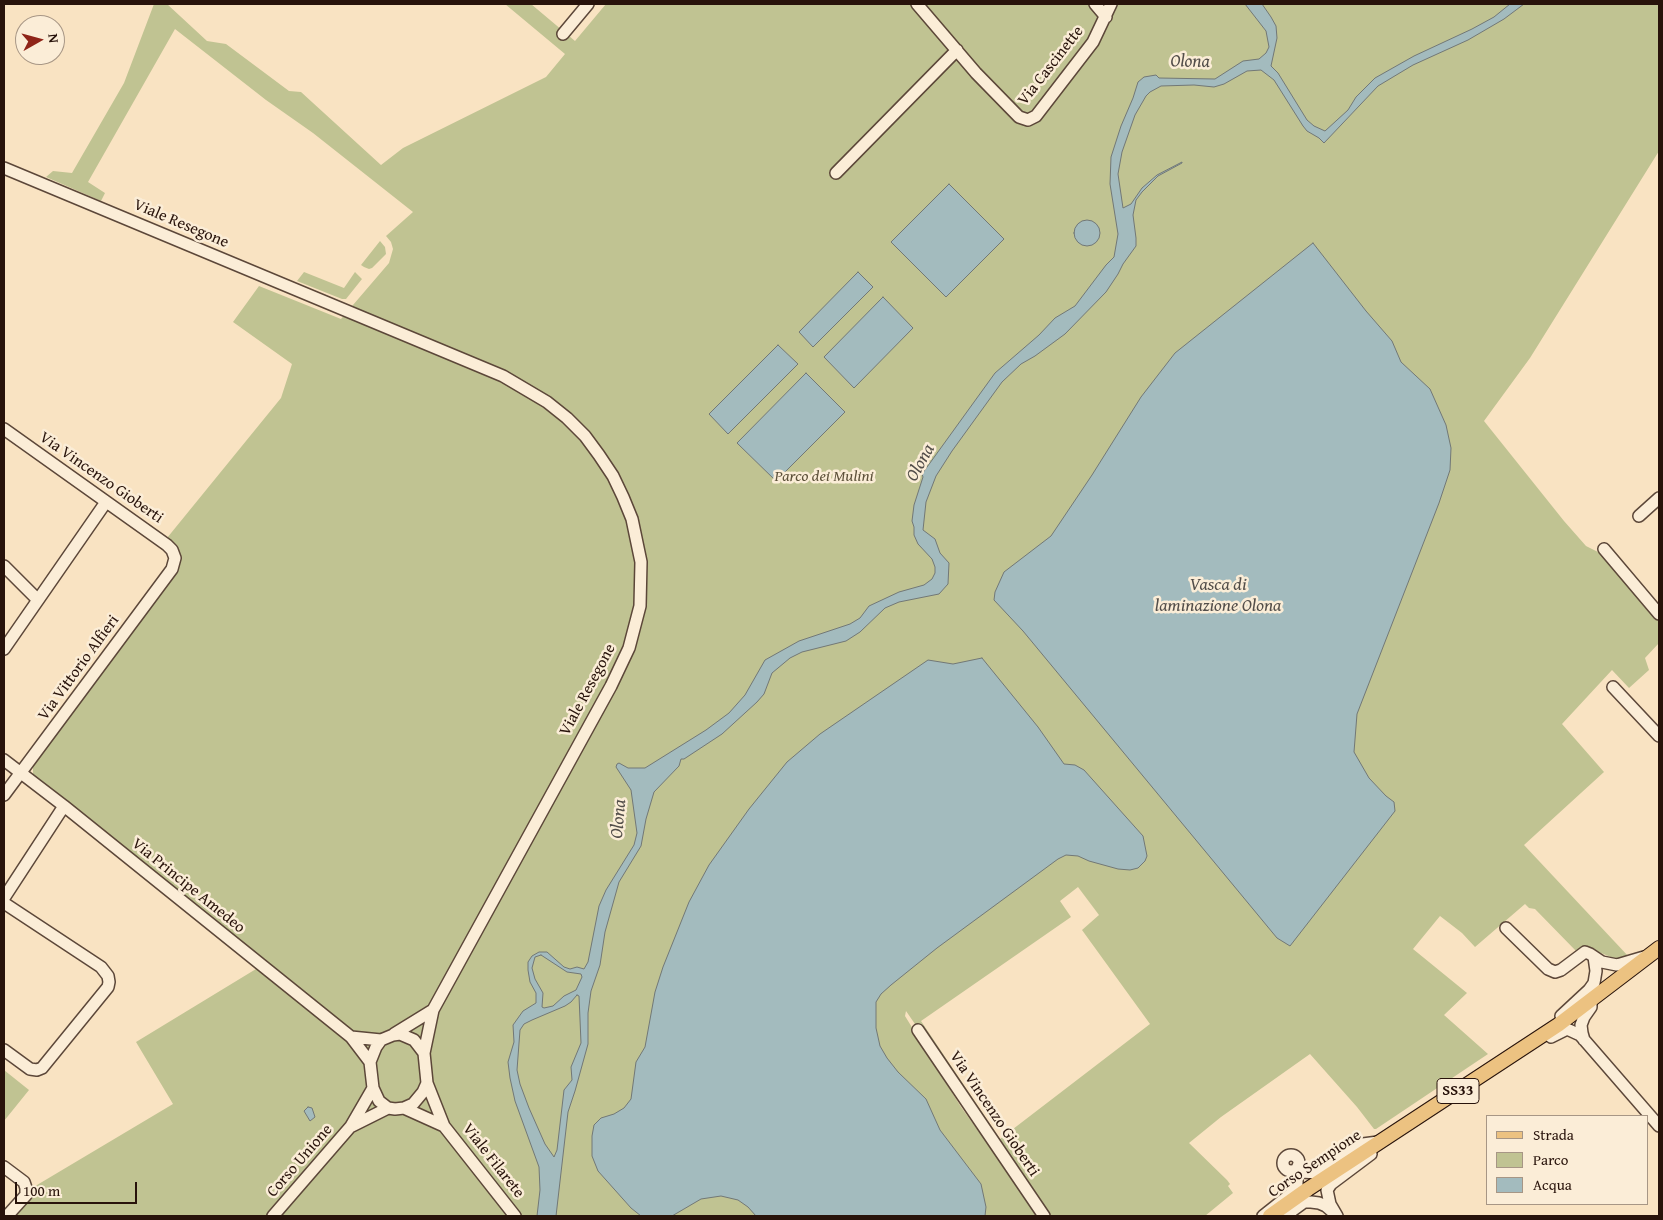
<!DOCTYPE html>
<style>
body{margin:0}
#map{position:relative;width:1663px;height:1220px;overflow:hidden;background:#f9e3c2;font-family:"Gentium Book Plus",serif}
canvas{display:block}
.frame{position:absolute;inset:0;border:5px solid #28130b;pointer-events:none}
.legend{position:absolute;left:1486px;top:1115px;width:162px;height:90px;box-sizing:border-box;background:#fbedd7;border:1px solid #a79685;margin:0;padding:6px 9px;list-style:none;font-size:15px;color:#28130b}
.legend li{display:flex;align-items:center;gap:10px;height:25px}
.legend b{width:25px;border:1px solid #a79685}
.north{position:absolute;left:15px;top:15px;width:50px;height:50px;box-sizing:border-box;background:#fbedd7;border:1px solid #a79685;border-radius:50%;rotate:83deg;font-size:14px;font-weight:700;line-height:20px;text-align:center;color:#28130b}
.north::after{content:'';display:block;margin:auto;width:18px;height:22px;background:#8f2418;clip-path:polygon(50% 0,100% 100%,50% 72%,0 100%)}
.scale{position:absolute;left:15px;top:1182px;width:122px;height:22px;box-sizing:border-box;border:2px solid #28130b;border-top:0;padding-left:6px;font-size:15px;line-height:18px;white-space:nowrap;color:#28130b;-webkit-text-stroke:4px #fbedd7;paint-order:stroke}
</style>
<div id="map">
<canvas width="1663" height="1220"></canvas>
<div class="frame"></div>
<ul class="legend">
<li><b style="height:6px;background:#ecc281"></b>Strada</li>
<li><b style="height:14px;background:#c0c392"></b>Parco</li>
<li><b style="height:14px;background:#a3bbbe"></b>Acqua</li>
</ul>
<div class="north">N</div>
<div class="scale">100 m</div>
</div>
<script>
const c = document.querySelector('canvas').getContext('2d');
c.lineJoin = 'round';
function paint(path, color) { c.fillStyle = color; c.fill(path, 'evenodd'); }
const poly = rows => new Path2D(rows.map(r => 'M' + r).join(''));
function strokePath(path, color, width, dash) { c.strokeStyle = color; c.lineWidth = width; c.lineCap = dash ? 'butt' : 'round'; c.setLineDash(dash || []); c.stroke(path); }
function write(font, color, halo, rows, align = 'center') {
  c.font = font + ' "Gentium Book Plus",serif'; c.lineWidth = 5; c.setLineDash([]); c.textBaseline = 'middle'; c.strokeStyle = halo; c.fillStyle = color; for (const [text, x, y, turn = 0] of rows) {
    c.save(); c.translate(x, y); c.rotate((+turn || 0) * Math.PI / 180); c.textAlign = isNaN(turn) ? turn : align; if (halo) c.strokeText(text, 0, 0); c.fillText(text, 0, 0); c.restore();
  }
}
paint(poly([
 [154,4,167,4,207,41,226,44,289,91,301,92,381,165,403,148,546,77,565,54,505,4,531,4,575,41,606,4,1089,4,1097,12,1114,4,1659,4,1659,151,1530,358,1484,421,1564,521,1586,546,1600,553,1659,621,1659,643,1645,658,1649,670,1629,688,1612,670,1562,724,1604,772,1524,845,1629,957,1620,959,1613,958,1587,947,1576,951,1535,909,1529,908,1525,904,1475,947,1462,933,1440,916,1413,949,1467,993,1444,1015,1488,1054,1376,1129,1374,1129,1357,1107,1310,1054,1221,1117,1189,1143,1227,1180,1230,1184,1228,1186,1233,1193,1205,1216,1051,1216,977,1114,906,1011,905,1016,961,1107,1040,1216,10,1216,37,1185,173,1104,136,1042,256,969,263,961,39,782,33,774,33,764,177,571,180,557,177,545,167,538,281,398,292,364,233,322,259,286,341,319,389,263,393,249,391,242,386,236,413,212,313,133,266,100,175,29,88,182,105,193,101,201,46,177,53,171,72,173,124,83],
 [1078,887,1099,915,1082,930,1150,1024,1000,1139,921,1021,1071,917,1060,901],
 [380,241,385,247,386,254,372,268,369,269,364,267,361,265],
 [304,272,344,288,355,272,362,279,346,299,342,299,297,281],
 [4,1070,29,1090,4,1121]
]), '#c0c392');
const water = poly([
 [1245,4,1262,4,1271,17,1276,26,1277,38,1271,66,1278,73,1307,120,1314,126,1325,131,1348,110,1356,97,1375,78,1414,56,1472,29,1494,17,1510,4,1524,4,1504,19,1468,40,1413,65,1378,86,1324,143,1319,138,1307,131,1303,126,1274,80,1261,70,1247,71,1224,84,1214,87,1194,85,1161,86,1150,92,1146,96,1135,115,1122,152,1118,174,1123,208,1131,204,1142,188,1157,175,1182,162,1182,163,1158,176,1142,192,1136,200,1133,215,1136,238,1136,246,1123,264,1118,274,1106,292,1065,334,1035,356,1021,364,1002,382,952,451,936,476,926,502,923,530,935,539,940,553,949,563,948,584,939,594,899,602,885,608,860,632,846,641,802,652,790,658,772,673,764,694,757,702,722,734,684,759,681,759,679,766,654,792,646,819,641,846,619,882,605,932,600,965,591,991,588,1013,588,1044,575,1091,568,1112,556,1216,537,1216,540,1190,539,1167,515,1101,510,1078,508,1062,514,1042,513,1025,523,1011,536,1003,536,993,530,982,528,970,528,962,532,956,539,952,547,952,564,967,570,969,577,967,584,969,588,962,599,906,606,890,634,845,637,833,631,790,616,767,617,764,619,763,628,768,645,768,706,730,729,713,745,695,765,660,799,641,850,624,860,618,869,606,899,592,924,585,932,579,935,573,935,567,932,559,918,544,914,535,914,527,912,521,914,505,923,477,922,474,995,373,1039,335,1055,318,1075,306,1106,265,1114,257,1118,234,1110,184,1111,157,1121,126,1133,98,1138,82,1144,77,1156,75,1159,78,1215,79,1243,61,1259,59,1266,53,1269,47,1266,31,1245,4],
 [541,955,567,972,581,974,582,977,576,990,564,996,553,1006,544,1008,542,1007,543,993,535,979,532,968,535,957,541,955],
 [577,995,579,996,581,1043,571,1067,572,1080,564,1090,557,1150,554,1157,545,1144,529,1108,520,1084,517,1070,520,1030,524,1024,532,1020,565,1006,571,1002,577,995],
 [949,184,1004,239,946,297,891,242,949,184],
 '1074 233a13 13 0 1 1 26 0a13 13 0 1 1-26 0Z',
 [1313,243,1366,311,1392,341,1401,362,1430,389,1446,425,1451,448,1450,470,1439,503,1357,714,1354,752,1369,778,1386,796,1394,802,1395,811,1290,946,1277,938,1023,631,994,600,995,592,1004,572,1051,536,1092,475,1141,397,1175,353,1313,243],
 [858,272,873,287,813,347,799,332,858,272],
 [883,297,913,328,854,388,824,357,883,297],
 [778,345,798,364,728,434,709,414,778,345],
 [806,373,845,412,776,481,737,443,806,373],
 [982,658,1038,727,1064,764,1075,765,1084,770,1143,836,1147,856,1145,861,1138,868,1130,870,1118,869,1089,861,1078,856,1066,855,1058,859,937,948,891,985,881,994,876,1002,876,1028,880,1046,887,1058,898,1072,926,1099,940,1130,981,1184,986,1207,985,1216,756,1216,748,1207,738,1200,721,1196,701,1199,672,1216,641,1216,631,1208,598,1171,592,1156,592,1136,594,1125,601,1118,614,1114,624,1108,631,1099,636,1062,645,1047,655,992,663,967,689,902,709,865,749,809,787,762,820,734,928,660,953,664,982,658],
 [308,1107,312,1108,315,1117,310,1121,304,1111,308,1107]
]);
paint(water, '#a3bbbe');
strokePath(water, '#727876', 1);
const minor = poly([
 [917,4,976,73,1019,117,1028,120,1036,116,1093,42,1111,4],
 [1095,4,1106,17],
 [563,34,588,4],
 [4,168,503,376,547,402,567,418,585,436,599,455,613,476,623,497,632,519,641,562,640,606,629,648,611,686,433,1010,424,1053],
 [836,173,957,50],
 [4,429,167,545,172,550,175,558,172,569,4,795],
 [1639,516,1659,498],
 [1604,549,1659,614],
 [4,566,38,600],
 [4,649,106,502],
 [1613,687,1659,736],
 [4,760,64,806,351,1037,370,1062],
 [4,898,64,806],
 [4,903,101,967,108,976,109,982,108,987,42,1068,37,1070,30,1069,4,1050],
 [1506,928,1548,969,1555,972,1561,970,1585,952,1590,954,1602,962,1617,965,1644,957],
 [1561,1016,1589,990,1594,983,1596,971,1594,957],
 [918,1030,1044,1216],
 [394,1034,433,1010],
 [400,1034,414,1040,424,1053,427,1083,423,1092,413,1104,404,1108,395,1109,388,1108,379,1101,373,1088,370,1062,376,1047,381,1040,393,1035,400,1034],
 [351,1037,381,1040],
 [1551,1037,1567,1029,1580,1035,1659,1126],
 [1584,1040,1582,1033,1581,1025,1584,1017,1591,1007,1591,1000],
 [427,1083,444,1126,515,1216],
 [404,1108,444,1126],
 [352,1126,388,1108],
 '1283 1163a8 8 0 1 1 16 0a8 8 0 1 1-16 0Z',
 [1298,1166,1301,1172,1318,1173,1363,1144,1378,1142],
 [4,1167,24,1182,26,1188,26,1195,7,1216],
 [273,1216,351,1126,373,1088],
 [1263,1216,1297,1189,1297,1175,1291,1171],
 [1285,1216,1304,1202,1311,1202,1319,1203,1326,1206,1334,1213],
 [1337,1216,1330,1204,1327,1190,1331,1184,1371,1154]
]);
const major = poly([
 [1270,1216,1308,1189,1558,1025,1659,948]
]);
strokePath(minor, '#5c4739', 14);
strokePath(major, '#28130b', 16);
strokePath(minor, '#fbedd7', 11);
strokePath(major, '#ecc281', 14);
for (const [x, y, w] of [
 [1458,1091,42]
]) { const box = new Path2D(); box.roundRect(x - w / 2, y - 12.5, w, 25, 4); c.fillStyle = '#fbedd7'; c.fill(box); strokePath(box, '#28130b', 1); }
write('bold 15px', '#28130b', null, [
 ["SS33",1458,1091]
]);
write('16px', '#28130b', '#fbedd7', [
 ["Via Cascinette",1051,66,-52],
 ["Viale Resegone",181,224,23],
 ["Via Vincenzo Gioberti",101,478,35],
 ["Via Vittorio Alfieri",79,668,-54],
 ["Viale Resegone",588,690,-62],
 ["Via Principe Amedeo",188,886,39],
 ["Via Vincenzo Gioberti",994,1114,56],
 ["Corso Unione",300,1161,-49],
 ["Viale Filarete",493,1161,52],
 ["Corso Sempione",1315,1164,-34]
]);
write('italic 16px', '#5d513a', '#fbedd7', [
 ["Parco dei Mulini",824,477]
]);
write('italic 18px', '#534e4a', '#fbedd7', [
 ["Olona",1190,62,1],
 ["Olona",921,463,-61],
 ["Vasca di",1218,585],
 ["laminazione Olona",1218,606],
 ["Olona",619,819,-85]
]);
</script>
